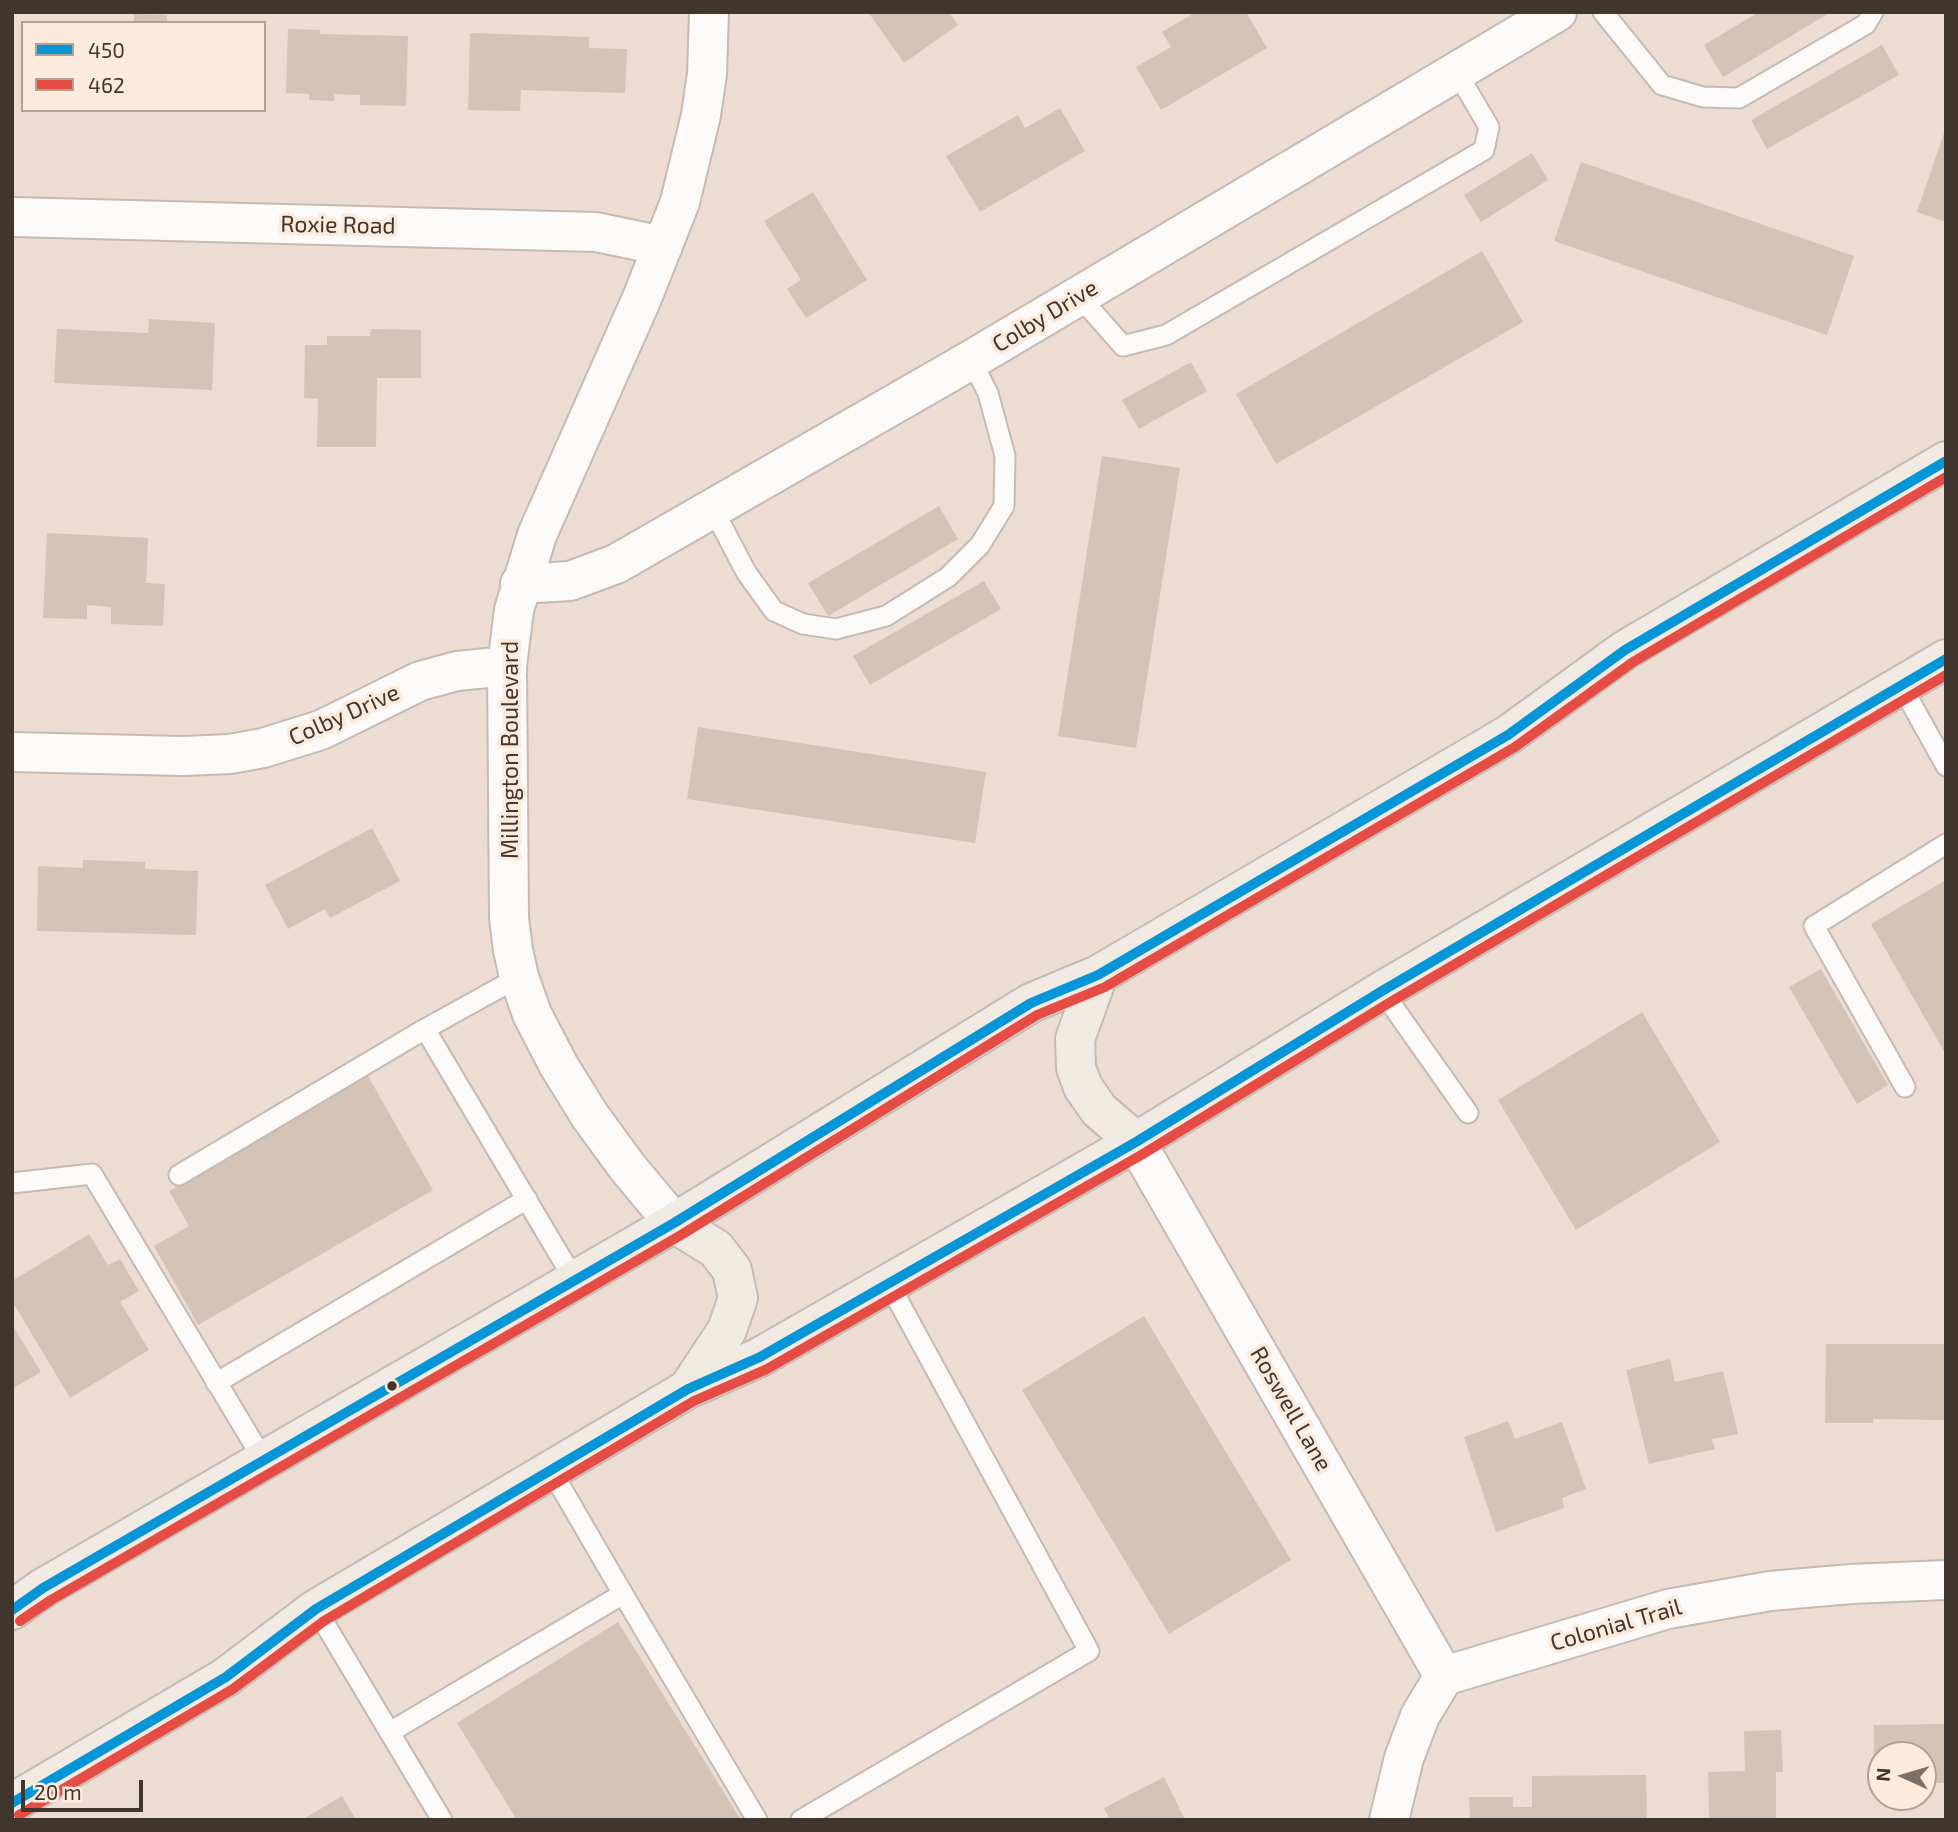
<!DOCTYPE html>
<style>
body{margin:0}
#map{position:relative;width:1958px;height:1832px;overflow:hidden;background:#ecdcd1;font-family:"Exo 2",sans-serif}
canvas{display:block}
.frame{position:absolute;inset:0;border:14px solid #41362e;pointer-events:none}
.legend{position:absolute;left:21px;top:21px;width:245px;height:91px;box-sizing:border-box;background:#fceadd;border:2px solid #b1a297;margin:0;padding:9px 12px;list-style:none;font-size:21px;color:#41362e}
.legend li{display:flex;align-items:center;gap:14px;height:35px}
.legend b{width:35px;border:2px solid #b1a297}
.north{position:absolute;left:1867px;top:1741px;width:70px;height:70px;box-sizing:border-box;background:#fceadd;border:2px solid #b1a297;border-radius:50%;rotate:274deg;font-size:19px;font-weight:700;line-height:28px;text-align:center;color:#41362e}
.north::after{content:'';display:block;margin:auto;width:24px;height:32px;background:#7d7067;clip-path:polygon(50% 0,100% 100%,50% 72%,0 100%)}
.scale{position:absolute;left:21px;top:1780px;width:122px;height:32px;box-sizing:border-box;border:4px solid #41362e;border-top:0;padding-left:9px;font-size:21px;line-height:24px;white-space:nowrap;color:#41362e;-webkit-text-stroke:5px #fceadd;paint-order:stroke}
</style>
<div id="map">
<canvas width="1958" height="1832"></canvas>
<div class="frame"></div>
<ul class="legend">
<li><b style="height:9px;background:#0696d7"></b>450</li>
<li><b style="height:9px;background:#e54c44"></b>462</li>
</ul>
<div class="north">N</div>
<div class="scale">20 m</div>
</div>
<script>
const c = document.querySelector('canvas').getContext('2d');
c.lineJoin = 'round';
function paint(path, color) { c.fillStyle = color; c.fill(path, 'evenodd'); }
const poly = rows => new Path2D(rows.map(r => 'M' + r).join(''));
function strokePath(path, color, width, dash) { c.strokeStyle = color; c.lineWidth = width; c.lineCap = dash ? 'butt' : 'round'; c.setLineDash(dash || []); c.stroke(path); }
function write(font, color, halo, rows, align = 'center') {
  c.font = font + ' "Exo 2",sans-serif'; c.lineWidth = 7; c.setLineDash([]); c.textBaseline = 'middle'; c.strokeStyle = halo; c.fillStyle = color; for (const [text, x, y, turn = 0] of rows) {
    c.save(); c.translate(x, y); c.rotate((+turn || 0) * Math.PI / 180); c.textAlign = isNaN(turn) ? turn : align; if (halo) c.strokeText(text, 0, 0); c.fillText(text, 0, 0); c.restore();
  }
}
paint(poly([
 [868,12,949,12,958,25,904,63],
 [1196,12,1246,12,1267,48,1161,110,1136,67,1171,47,1162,32],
 [1759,12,1831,12,1723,77,1704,45],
 [134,14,167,15,167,23,134,23],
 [288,29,320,30,320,34,408,36,406,106,360,105,360,95,334,94,334,101,309,100,309,94,286,93],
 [470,33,589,37,589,48,627,49,625,93,521,90,520,111,468,110],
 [1882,45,1899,75,1767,149,1751,120],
 [1060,108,1085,151,980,212,946,156,1018,115,1025,128],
 [1945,130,1946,130,1946,222,1917,212],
 [1532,153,1548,180,1481,222,1464,195],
 [1581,162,1854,256,1827,335,1554,241],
 [813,192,867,280,806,318,787,289,801,280,764,221],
 [1482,251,1523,322,1276,464,1236,394],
 [149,319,215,323,212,390,54,383,57,329,148,333],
 [371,329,421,330,421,378,377,378,376,447,317,447,318,399,304,398,305,345,327,345,327,336,370,336],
 [1191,362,1207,391,1139,429,1122,400],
 [1102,456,1180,468,1136,748,1058,736],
 [939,506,958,539,828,616,808,583],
 [47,533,148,538,146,583,165,584,163,626,111,624,111,607,87,605,87,619,43,618],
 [984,581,1001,609,870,685,853,656],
 [698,727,986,772,975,843,687,799],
 [372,828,400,881,330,918,325,909,288,929,265,885],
 [83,860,145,862,145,869,198,871,196,935,37,931,38,866,83,868],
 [1946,880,1946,1055,1871,924],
 [1821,969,1888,1085,1857,1104,1789,987],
 [1642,1012,1720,1142,1576,1230,1498,1100],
 [368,1076,433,1190,198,1325,154,1246,189,1226,169,1191],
 [89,1234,108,1265,120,1259,139,1291,120,1302,149,1350,70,1398,12,1301,12,1281],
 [1144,1316,1291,1560,1169,1634,1022,1390],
 [12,1324,41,1372,12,1389],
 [1826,1344,1946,1344,1946,1420,1873,1419,1873,1423,1825,1423],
 [1670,1359,1675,1382,1723,1371,1738,1434,1712,1439,1715,1449,1649,1464,1626,1370],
 [1508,1421,1515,1439,1562,1422,1586,1489,1562,1498,1564,1508,1496,1532,1464,1437],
 [618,1622,741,1820,517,1820,457,1723],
 [1946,1724,1946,1783,1923,1783,1923,1755,1881,1755,1881,1784,1874,1784,1874,1725],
 [1781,1730,1783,1772,1776,1772,1776,1820,1709,1820,1708,1772,1745,1771,1744,1731],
 [1646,1775,1647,1820,1470,1820,1469,1797,1513,1797,1513,1807,1532,1807,1532,1776],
 [1164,1777,1185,1820,1110,1820,1104,1808],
 [342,1796,356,1820,302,1820]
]), '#d4c4b8');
const service = poly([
 [1603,12,1662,85,1703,97,1739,98,1866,24,1873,12],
 [1079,296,1123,346,1166,335,1484,150,1489,127,1456,71],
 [713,509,746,572,774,611,803,624,836,629,886,616,948,577,980,545,1004,506,1005,456,988,393,971,360],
 [1901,685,1946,766],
 [1382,991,1468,1113],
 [425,1029,575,1281],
 [1905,1087,1814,926,1946,844],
 [179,1175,425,1029,519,977],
 [12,1183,92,1174,264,1461],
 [216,1383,527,1199],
 [623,1594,757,1820],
 [316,1609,442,1820],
 [390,1732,623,1594,551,1470],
 [801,1820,1089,1651,888,1282]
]);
const minor = poly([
 [12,217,596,232,663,246],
 [520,584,570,581,616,564,971,360,1557,12],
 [12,752,183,756,230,754,263,748,321,730,420,681,457,671,507,666],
 [1136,1142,1444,1676],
 [674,1223,628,1168,590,1116,559,1066,532,1014,519,977,513,950,509,918,507,666,514,610,537,535,642,298,680,202,701,115,707,74,709,12],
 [1389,1820,1404,1758,1420,1716,1444,1676,1668,1609,1770,1591,1851,1584,1946,1580]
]);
const primary = poly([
 [1098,975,1075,1039,1076,1068,1083,1087,1099,1110,1136,1142],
 [674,1223,716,1249,732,1270,738,1298,727,1330,688,1389],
 [12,1610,43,1588,674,1223,1031,1003,1098,975,1508,735,1625,650,1946,461],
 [12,1803,226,1677,316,1609,688,1389,760,1357,1136,1142,1382,991,1946,659]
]);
strokePath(service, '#c7bab1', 23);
strokePath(minor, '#c7bab1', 42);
strokePath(primary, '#c3bbb5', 42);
strokePath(service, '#fcfaf8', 19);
strokePath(minor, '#fcfaf8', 38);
strokePath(primary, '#f0eae2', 38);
strokePath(poly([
 [12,1610,43,1588,674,1223,1031,1003,1098,975,1508,735,1625,650,1946,461],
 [12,1803,226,1677,316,1609,688,1389,760,1357,1136,1142,1382,991,1946,659]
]), '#0696d7', 10);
strokePath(poly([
 [20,1621,51,1600,681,1235,1037,1015,1105,987,1515,747,1633,662,1946,477],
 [19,1815,233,1689,324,1621,694,1401,767,1369,1143,1154,1389,1003,1946,675]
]), '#e54c44', 10);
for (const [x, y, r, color] of [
 [392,1386,6,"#41362e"]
]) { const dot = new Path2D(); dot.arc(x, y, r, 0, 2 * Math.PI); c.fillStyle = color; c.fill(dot); strokePath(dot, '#fceadd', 2.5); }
write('23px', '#41362e', '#fceadd', [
 ["Roxie Road",338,225,1],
 ["Colby Drive",1045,316,-31],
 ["Colby Drive",344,715,-24],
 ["Millington Boulevard",510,750,-90],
 ["Roswell Lane",1291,1409,60],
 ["Colonial Trail",1616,1625,-16]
]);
</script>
